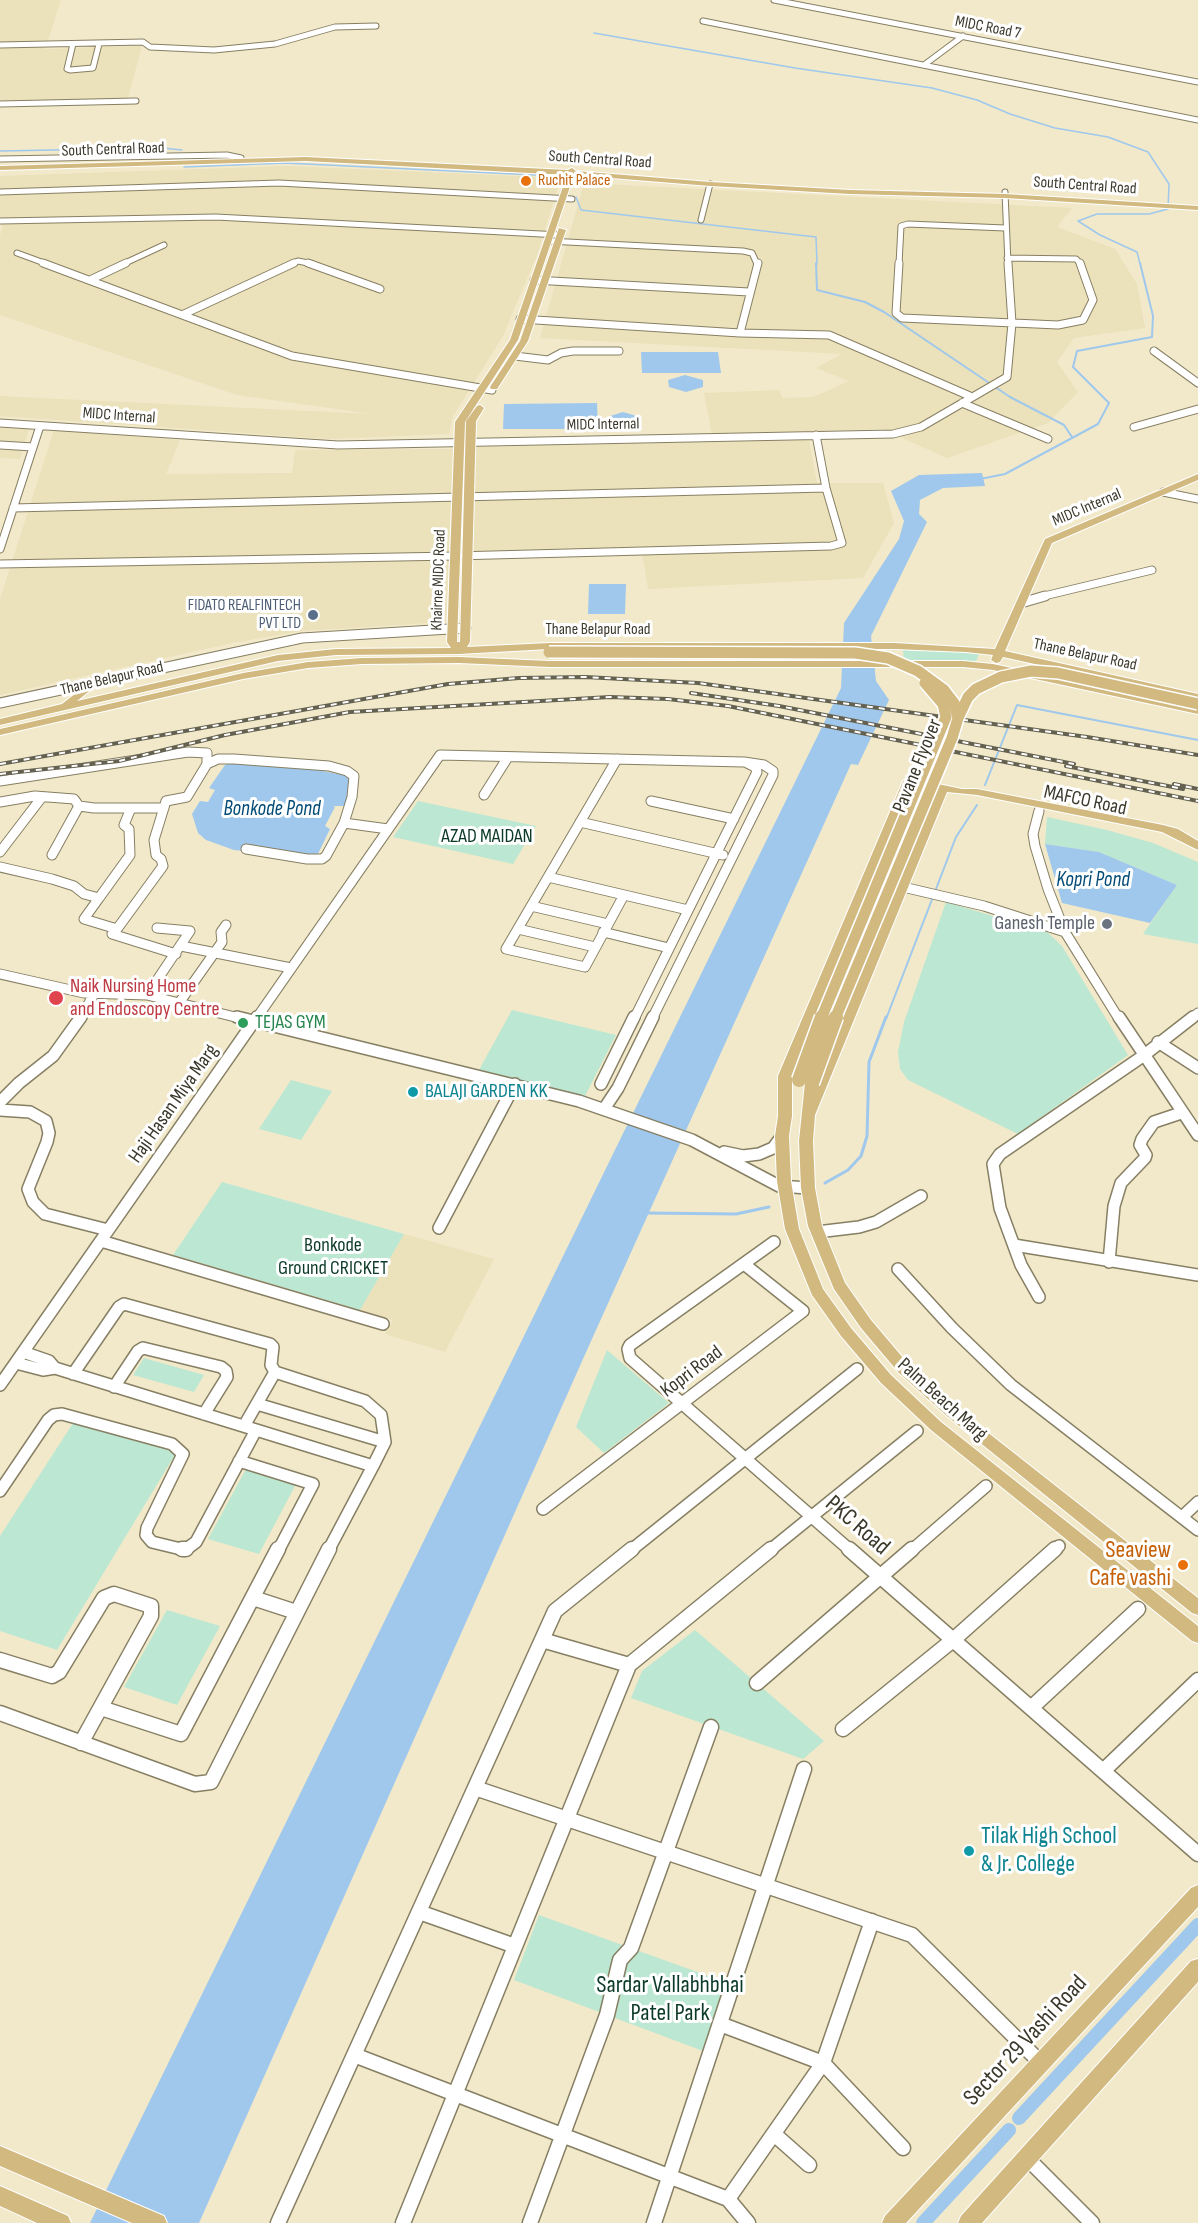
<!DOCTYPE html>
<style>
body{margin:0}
canvas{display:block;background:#f1e9ca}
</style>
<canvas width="1198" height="2223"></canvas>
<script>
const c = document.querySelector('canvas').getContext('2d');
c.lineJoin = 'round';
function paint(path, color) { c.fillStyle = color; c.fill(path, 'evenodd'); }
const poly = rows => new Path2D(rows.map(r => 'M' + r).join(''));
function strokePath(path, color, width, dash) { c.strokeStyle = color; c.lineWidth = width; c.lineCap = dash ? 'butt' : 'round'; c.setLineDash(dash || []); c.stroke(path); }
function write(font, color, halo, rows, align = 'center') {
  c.font = font + ' "Sofia Sans Condensed",sans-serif'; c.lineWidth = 6; c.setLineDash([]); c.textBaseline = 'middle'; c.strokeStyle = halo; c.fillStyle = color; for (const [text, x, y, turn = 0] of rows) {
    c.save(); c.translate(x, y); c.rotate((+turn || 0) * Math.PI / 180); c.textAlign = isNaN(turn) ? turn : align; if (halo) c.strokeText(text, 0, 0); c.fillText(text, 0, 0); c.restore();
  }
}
paint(poly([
 [0,0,61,0,45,49,142,46,128,98,0,101],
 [287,166,561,178,537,255,503,336,453,416,449,434,331,439,0,416,0,396,372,414,237,395,0,315,0,236,4,219,0,218,0,176],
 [584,183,1072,208,1057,227,1115,249,1137,284,1145,328,1074,338,1057,362,1078,392,1048,423,947,458,882,429,712,434,704,393,779,390,782,398,813,397,849,381,816,368,842,354,540,338],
 [0,427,29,429,20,459,0,458],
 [54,430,180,440,166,474,292,473,295,450,453,449,446,622,302,631,232,643,0,695,0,599],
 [809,440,817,483,883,483,894,523,863,578,648,589,641,547,470,551,475,447],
 [404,1234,494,1259,445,1352,385,1334,393,1320,360,1310]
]), '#ebe1ba');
paint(poly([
 [903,650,966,652,979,654,976,661,904,660],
 [418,801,536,826,513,864,393,837],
 [1047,817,1107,830,1153,843,1198,862,1198,944,1143,934,1177,885,1099,852,1045,844],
 [946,902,1047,932,1062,946,1128,1055,1018,1134,908,1080,900,1069,898,1052,904,1022],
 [512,1010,616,1035,585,1096,479,1070],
 [291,1080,332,1091,301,1140,259,1129],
 [222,1182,404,1234,360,1310,173,1255],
 [607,1350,669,1403,604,1453,576,1427],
 [144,1358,204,1375,194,1392,133,1375],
 [77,1417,179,1448,57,1650,0,1631,0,1536],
 [246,1469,296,1484,259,1554,208,1539],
 [167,1610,220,1626,177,1705,124,1687],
 [695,1630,824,1741,803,1759,631,1698,642,1671],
 [539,1915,725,1982,703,2051,514,1980]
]), '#bce7d2');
paint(poly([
 [641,352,718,352,721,373,642,373],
 [685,375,703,380,703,387,686,392,669,387,668,380],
 [597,403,598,429,503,429,504,404],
 [623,412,640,417,640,424,624,429,607,424,607,417],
 [982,473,985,486,943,488,920,500,919,514,927,522,871,636,876,681,889,700,858,765,851,764,587,1350,199,2223,90,2223,841,688,844,623,899,539,904,521,891,491,919,475],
 [589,584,626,584,625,614,588,614],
 [230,763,297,766,348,776,350,779,348,798,344,806,333,806,335,807,325,826,330,829,316,858,234,850,206,840,198,833,192,814,200,801,208,802,215,790,209,788,225,765],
 [1045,844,1099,852,1177,885,1150,923,1062,903]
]), '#9fc8ec');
strokePath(poly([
 [594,33,795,68,932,88,977,100,1010,114,1055,128,1108,137,1148,152,1169,184,1168,209,1149,214,1097,214,1078,221,1100,235,1137,252,1140,264],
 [0,151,162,148,182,150],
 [184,167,285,163,556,176,566,178,561,192],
 [576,197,581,210,816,237,817,264]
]), '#9fc8ec', 1.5);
strokePath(poly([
 [816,263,817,290,865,302,884,312,1010,397,1064,425,1072,437],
 [980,479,1005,474,1098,424,1109,403,1073,367,1077,351,1152,337,1153,316,1140,263],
 [985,785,1017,705,1198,740],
 [886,1019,956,837,977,805]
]), '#9fc8ec', 2);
strokePath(poly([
 [825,1183,848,1170,861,1156,867,1136,869,1062,886,1017],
 [646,1213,736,1214,769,1207]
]), '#9fc8ec', 3);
strokePath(poly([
 [1019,2118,1198,1925],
 [923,2223,1009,2130]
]), '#9fc8ec', 14);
const minorFar4 = poly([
 [774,0,1198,82],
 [703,21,1198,120],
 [73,44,67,69,70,70,93,68,99,44],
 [0,45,143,42,150,47,214,50,275,44,335,27,376,26],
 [924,65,963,36],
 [0,104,136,101],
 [0,159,227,155,241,158],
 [0,192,279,183,572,199],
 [1005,192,1008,264],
 [701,220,710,184],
 [0,221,216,217,560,235],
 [548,241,743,251,752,253,757,264],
 [17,253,47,264],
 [1007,258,1076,259,1081,264],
 [123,264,164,245],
 [291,264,298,261,313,264],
 [899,264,901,226,908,224,1005,228]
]);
const minorFar3 = poly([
 [43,263,292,356,492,390],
 [308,263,380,289],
 [899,263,896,313,902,318,1058,325,1083,320,1093,300,1080,263],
 [90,280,126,263],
 [534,280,749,292],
 [184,314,294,263],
 [520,319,740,333,829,335,972,397],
 [740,333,758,263],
 [1154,351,1198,383],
 [515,356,548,360,561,353,573,351,619,351],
 [962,403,1048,439],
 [0,423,338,445,893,434,921,427,1007,377,1012,323,1008,263],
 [1134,427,1198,409],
 [0,445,33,447],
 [1163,492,1198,499],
 [13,508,826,488],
 [0,549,40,426],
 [0,564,455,556,831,546,842,543,826,488,816,435],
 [1040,597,1152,570]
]);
const minorFar2 = poly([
 [1021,603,1045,596],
 [0,703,302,638,466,628],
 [617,759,506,949,585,967,624,895],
 [207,764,218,759,234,759,329,766,347,771,354,776,352,797,344,823,326,856,322,859,307,859,246,849],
 [0,781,188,752,207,753,207,764,187,797,166,801,154,840,156,855,161,859,163,866,117,929,84,919,99,898,84,894,74,886,52,879,0,867],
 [484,795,508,757],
 [651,801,734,819],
 [0,802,35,796,74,799,79,806,94,808,164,808],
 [1039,811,1033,834,1035,846,1048,889,1065,932],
 [580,822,723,855],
 [344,823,388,829],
 [0,852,42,797],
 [52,855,79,806],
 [548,877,688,910],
 [903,887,984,906,1065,932,1119,1019],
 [99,898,130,855,129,829,124,825,131,808],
 [531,906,608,924],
 [518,929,595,947],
 [603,932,669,948],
 [112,934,176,954],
 [181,946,291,968],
 [0,974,84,993,147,995,243,1019],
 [147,995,190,931,157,928],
 [179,1003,222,942,221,932,226,925],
 [80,1019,94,994],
 [256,1019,440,755,744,762,764,765,773,771,773,775,652,1019],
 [634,1019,757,772,755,767,747,763],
 [1191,1019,1198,1013]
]);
const minorFar1 = poly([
 [237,1017,579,1101,692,1140,779,1186,808,1188],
 [1119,1017,1198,1135],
 [1158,1042,1198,1068],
 [601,1084,634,1017],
 [0,1102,19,1083,53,1056,81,1017],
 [604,1109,618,1088,653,1017],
 [0,1110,30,1112,46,1121,49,1133,47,1142,28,1189,33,1202,45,1214,108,1230],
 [724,1152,743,1156,759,1154,773,1148,782,1136],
 [439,1228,515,1084],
 [817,1232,859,1227,876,1222,921,1196],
 [101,1241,383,1324],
 [774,1242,630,1345,628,1349,630,1358,851,1551],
 [1014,1245,1198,1275],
 [1109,1262,1114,1206,1121,1183,1145,1158,1146,1155,1140,1145,1142,1139,1154,1122,1181,1113],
 [898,1269,952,1328,1011,1385,1198,1530],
 [1039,1297,1021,1265,1000,1208,993,1164,1000,1154,1143,1056,1193,1017],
 [16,1363,43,1370,55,1368,49,1361,23,1352],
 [55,1368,373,1466,328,1551],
 [73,1374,119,1307,124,1304,270,1344,273,1347,271,1365,275,1372,365,1401,381,1415,385,1442,373,1466],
 [0,1385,257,1017],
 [114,1387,138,1351,143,1348,221,1367,226,1371,227,1377,204,1414],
 [257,1404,385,1442],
 [244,1426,275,1372],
 [239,1461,313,1484,278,1551],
 [0,1491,48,1420,54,1415,62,1414,172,1444,183,1454,147,1528,146,1535,152,1542,185,1550,196,1542,256,1430],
 [543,1509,803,1311,744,1264],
 [1182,1517,1198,1502],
 [630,1551,857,1369],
 [769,1551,917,1431],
 [911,1551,986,1486],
 [1053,1551,1059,1546]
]);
const minor = poly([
 [182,1549,186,1549],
 [849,1549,1198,1854],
 [253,1598,296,1612],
 [542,1640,629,1665],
 [0,1660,52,1676,59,1672,104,1598,114,1594,151,1606,151,1616,81,1743],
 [757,1683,912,1549],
 [101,1708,181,1734,278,1549],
 [1031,1708,1138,1609],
 [0,1713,195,1784,211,1782,329,1549],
 [843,1729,953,1640,1055,1549],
 [1103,1771,1198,1680],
 [475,1788,912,1935,1041,2063],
 [419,1912,515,1946],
 [720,2024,823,2063,903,2148],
 [354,2055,728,2199,748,2223],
 [774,2134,809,2165],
 [1027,2158,1092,2223],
 [728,2199,823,2063,872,1921],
 [278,2223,555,1611,632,1549],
 [403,2223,629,1665,771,1549],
 [530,2223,607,2015,620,1960,631,1948,711,1727],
 [654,2223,804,1769]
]);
const major = poly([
 [306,157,568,170,572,168,576,171,710,182,850,190,1005,194,1198,206,1198,210,1005,198,850,194,710,186,574,175,518,340,465,422,457,642,460,642,466,421,477,406,480,405,484,408,476,421,470,642,467,647,549,643,895,643,995,649,1045,539,1198,474,1198,480,1052,543,1005,651,1198,694,1198,700,1003,657,1000,662,996,663,991,660,993,655,966,652,895,649,549,649,459,654,336,655,278,661,0,725,0,719,62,704,94,679,99,682,98,684,77,701,278,655,336,649,451,648,447,642,455,422,510,340,567,175,306,161,0,170,0,166,306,157],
 [559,228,566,230,528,341,497,389,491,389,490,387,520,341,559,228],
 [459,657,549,661,963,661,993,664,1198,708,1198,714,993,670,963,667,549,667,459,663,362,664,308,668,243,679,0,735,0,729,243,673,308,662,362,658,459,657],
 [909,778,962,789,977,789,1163,825,1178,829,1198,841,1198,850,1162,832,977,795,947,792,815,1115,813,1141,815,1188,822,1226,845,1283,871,1320,909,1365,958,1409,1198,1598,1198,1615,1192,1613,948,1417,899,1373,861,1328,834,1289,808,1226,801,1188,799,1141,805,1083,812,1078,817,1081,936,790,913,785,792,1076,792,1116,789,1136,791,1181,799,1229,823,1289,851,1328,891,1375,941,1422,1198,1626,1198,1643,1192,1641,931,1430,881,1383,841,1336,812,1295,785,1229,777,1181,775,1136,778,1116,778,1076,903,781,909,778],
 [1198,1885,1198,1907,906,2223,882,2223,885,2216,1191,1888,1198,1885],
 [1198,1959,1198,1982,982,2223,958,2223,961,2216,1191,1961,1198,1959],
 [0,2146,164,2216,167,2223,132,2223,0,2166,0,2146],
 [0,2186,68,2216,71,2223,37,2223,0,2206,0,2186]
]);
strokePath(minorFar4, '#877f63', 7);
strokePath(minorFar3, '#877f63', 9);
strokePath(minorFar2, '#877f63', 11);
strokePath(minorFar1, '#877f63', 14);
strokePath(minor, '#877f63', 17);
strokePath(major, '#fff', 2);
strokePath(minorFar4, '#fff', 5);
strokePath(minorFar3, '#fff', 7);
strokePath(minorFar2, '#fff', 9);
strokePath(minorFar1, '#fff', 11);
strokePath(minor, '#fff', 14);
paint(major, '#d1b980');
const rail = poly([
 [691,693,779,706,1074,764],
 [0,764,448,684,519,678,585,677,698,683,1087,737,1198,755],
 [1066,766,1183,789],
 [0,774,119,761,225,735,350,712,610,697,668,699,728,706,1198,801],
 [1174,784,1198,789]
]);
strokePath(rail, '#656150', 4);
strokePath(rail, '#fff', 2, [6]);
const majorBridgeFar1 = poly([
 [549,652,855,653,888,658,918,671,944,690,954,703,958,718,952,738,835,1019],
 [958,718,968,697,976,689,1001,677,1031,671,1058,673,1198,704],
 [821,1019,946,717,943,704,925,683]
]);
const majorBridge = poly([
 [799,1080,822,1017],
 [812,1083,836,1017]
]);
strokePath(majorBridgeFar1, '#fff', 14, []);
strokePath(majorBridge, '#fff', 17, []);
strokePath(majorBridgeFar1, '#d1b980', 11);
strokePath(majorBridge, '#d1b980', 14);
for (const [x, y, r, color] of [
 [526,181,6,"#e8710a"],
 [313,615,6,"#5c6f8a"],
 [1107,924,6,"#6b7280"],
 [56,998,8,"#e0444e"],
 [243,1023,6,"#2e9e5b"],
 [413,1092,6,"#0f9aa8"],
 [1183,1565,6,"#e8710a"],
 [969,1851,6,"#0f9aa8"]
]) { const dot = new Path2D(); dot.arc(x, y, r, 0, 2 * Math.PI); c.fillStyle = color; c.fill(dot); strokePath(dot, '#fff', 2); }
write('16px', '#3b382b', '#fff', [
 ["MIDC Road 7",988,28,11],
 ["South Central Road",113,150,-2],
 ["South Central Road",600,160,4],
 ["South Central Road",1085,186,4],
 ["MIDC Internal",119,416,4],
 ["MIDC Internal",603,425,-1],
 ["MIDC Internal",1087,508,-23],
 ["Khairne MIDC Road",439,580,-88],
 ["Thane Belapur Road",598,630],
 ["Thane Belapur Road",1085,655,12],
 ["Thane Belapur Road",112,679,-13]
]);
write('16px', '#c56008', '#fff', [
 ["Ruchit Palace",538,181]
], 'left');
write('16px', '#4e5e75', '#fff', [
 ["FIDATO REALFINTECH",301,606],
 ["PVT LTD",301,624]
], 'right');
write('20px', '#3b382b', '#fff', [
 ["Pavane Flyover",918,766,-68],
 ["MAFCO Road",1085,801,12],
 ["Haji Hasan Miya Marg",174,1104,-55],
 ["Kopri Road",692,1372,-37],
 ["Palm Beach Marg",942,1400,42]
]);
write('20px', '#0c3a28', '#fff', [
 ["AZAD MAIDAN",487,837],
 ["Bonkode",333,1246],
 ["Ground CRICKET",333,1269]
]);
write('20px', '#5b616d', '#fff', [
 ["Ganesh Temple",1095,924]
], 'right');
write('20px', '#be3a42', '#fff', [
 ["Naik Nursing Home",70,987],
 ["and Endoscopy Centre",70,1010]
], 'left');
write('20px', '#27864d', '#fff', [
 ["TEJAS GYM",255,1023]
], 'left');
write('20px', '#0d838f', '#fff', [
 ["BALAJI GARDEN KK",425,1092]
], 'left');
write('italic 21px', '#024b76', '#fff', [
 ["Bonkode Pond",272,810],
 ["Kopri Pond",1093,881]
]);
write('24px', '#3b382b', '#fff', [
 ["PKC Road",857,1526,41],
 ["Sector 29 Vashi Road",1026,2041,-47]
]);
write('24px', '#c56008', '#fff', [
 ["Seaview",1171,1551],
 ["Cafe vashi",1171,1579]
], 'right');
write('24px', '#0d838f', '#fff', [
 ["Tilak High School",981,1837],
 ["& Jr. College",981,1865]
], 'left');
write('24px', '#0c3a28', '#fff', [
 ["Sardar Vallabhbhai",670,1986],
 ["Patel Park",670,2014]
]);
</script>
